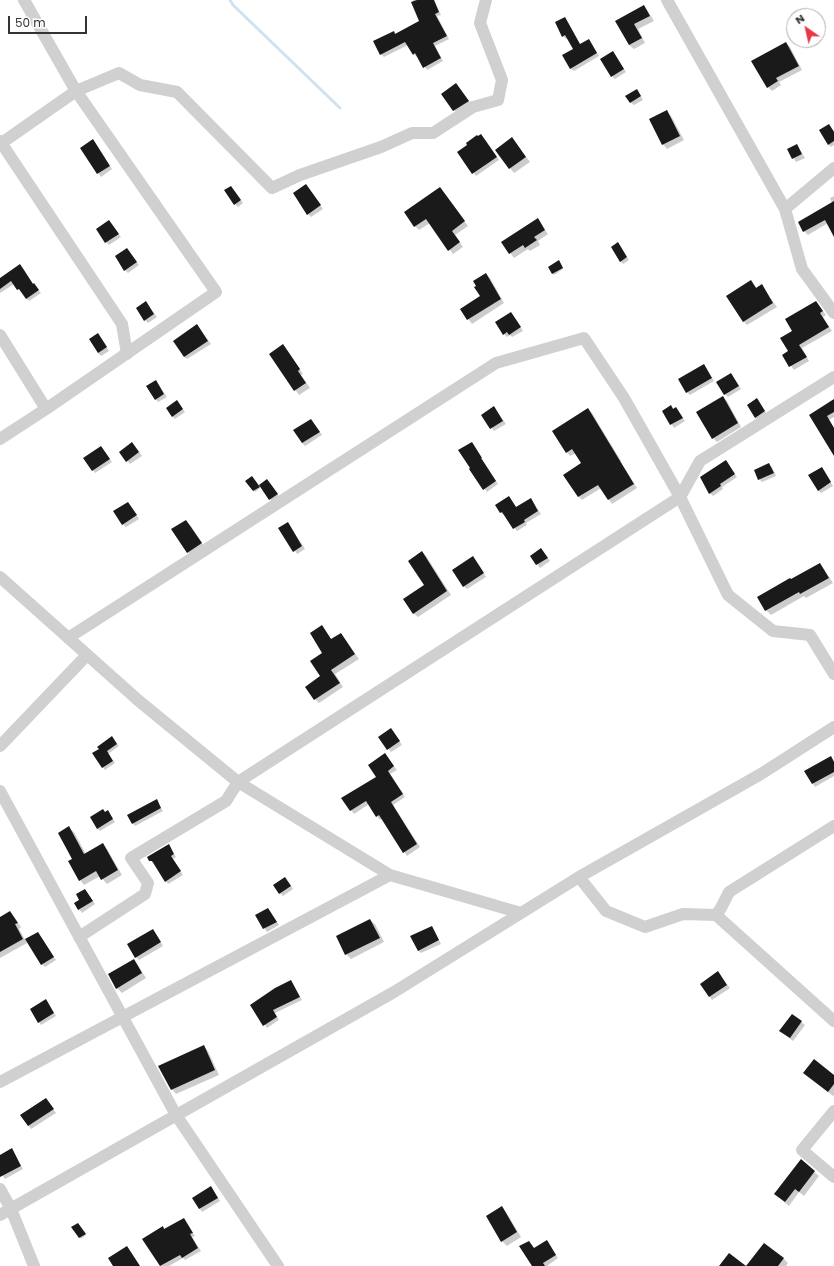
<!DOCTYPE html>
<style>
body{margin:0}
#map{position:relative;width:834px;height:1266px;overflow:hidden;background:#fff;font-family:Poppins,sans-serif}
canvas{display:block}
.north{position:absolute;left:786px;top:8px;width:40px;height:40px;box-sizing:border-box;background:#fff;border:1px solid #adadad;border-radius:50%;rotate:326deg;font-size:11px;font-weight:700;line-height:16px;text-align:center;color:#333}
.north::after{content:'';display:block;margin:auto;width:14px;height:18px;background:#e63946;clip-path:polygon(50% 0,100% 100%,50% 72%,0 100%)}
.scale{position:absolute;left:8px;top:16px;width:79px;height:18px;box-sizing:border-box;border:2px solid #333;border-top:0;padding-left:5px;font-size:12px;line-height:14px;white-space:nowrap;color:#333;-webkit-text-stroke:3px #fff;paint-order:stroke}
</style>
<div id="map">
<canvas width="834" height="1266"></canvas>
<div class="north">N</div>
<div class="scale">50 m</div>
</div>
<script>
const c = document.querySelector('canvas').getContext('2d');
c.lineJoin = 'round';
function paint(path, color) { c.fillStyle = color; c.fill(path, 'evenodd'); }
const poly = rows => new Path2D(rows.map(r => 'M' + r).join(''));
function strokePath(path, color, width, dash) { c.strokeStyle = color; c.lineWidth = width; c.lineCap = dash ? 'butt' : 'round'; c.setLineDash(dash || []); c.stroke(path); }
paint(poly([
 [413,0,434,0,441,15,437,16,449,39,435,46,443,61,427,70,418,56,417,57,414,54,408,45,384,57,381,54,393,32,396,34,420,22],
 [644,6,648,11,654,21,638,29,645,43,634,49,629,45,617,21],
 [565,18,567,21,580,45,589,40,599,56,574,71,571,69,574,49,568,38,566,39,563,36],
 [786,43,790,47,802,70,779,82,781,85,772,91,768,87],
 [613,52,626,72,615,79,612,76],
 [456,84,471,104,457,113,454,110],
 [639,93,643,100,634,105,631,103],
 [666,111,671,116,684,140,667,149,663,144],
 [829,125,834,131,834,145,831,147,828,144],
 [484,138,499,160,476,176,458,152],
 [512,138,530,162,514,173,510,168],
 [95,143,112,169,101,177,81,148],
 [797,145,805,158,796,162,788,149],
 [306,185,323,209,311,217,308,214],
 [440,188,468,226,455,235,463,247,453,254,430,223,419,230,415,226],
 [234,190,243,203,238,207,235,204],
 [834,196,834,235,828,223,808,235,804,231,832,203,830,198],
 [538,220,548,234,538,241,540,245,530,251,528,249,514,258,502,242],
 [109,221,121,237,109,245,106,242],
 [620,247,629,260,623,264,620,261],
 [127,249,139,265,128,273,125,270],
 [560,263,563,269,554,275,549,268],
 [23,268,33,284,41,293,29,301,14,284,0,293,0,280],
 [486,274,490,278,504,303,472,324,461,309,481,297],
 [751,282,757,288,761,285,777,307,747,325,743,321],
 [816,302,826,315,823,317,832,331,802,348,809,361,794,370,783,355,789,352,794,331],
 [146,303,157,317,148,323,145,320],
 [511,313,523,331,512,337,510,335,507,337,504,334],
 [197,325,211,344,187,359,184,357],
 [98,335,109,351,101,356,98,353],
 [287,350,303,374,301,375,310,388,299,395,270,354],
 [704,365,714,381,690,395,687,392],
 [731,374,741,389,728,397,725,394],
 [156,381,167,397,158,402,156,399],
 [723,397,727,401,741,427,717,442,713,438],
 [757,400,767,414,758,420,755,417],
 [177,401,185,412,175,419,172,416],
 [834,405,834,417,829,420,834,428,834,454,811,415],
 [676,408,685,421,674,428,663,411],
 [588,409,592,413,621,461,620,461,637,488,612,504,601,488,582,500,578,496,582,464,576,453,570,456,567,452],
 [497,411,506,424,494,431,482,415],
 [311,420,322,435,305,446,302,443],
 [472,443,498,484,487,492,470,469],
 [135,446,142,456,130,464,120,452],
 [101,447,112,462,95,473,93,470],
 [726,462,737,477,722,487,723,489,713,496,710,493],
 [769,465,772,467,776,476,762,482,759,479],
 [824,471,833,486,821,493,818,490],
 [253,478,260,488,255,492,247,481],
 [270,483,280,498,273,502,270,499],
 [509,497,517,508,531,499,541,514,526,523,527,525,517,531,505,515,504,515,501,513,496,505],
 [128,503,139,519,126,527,123,524],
 [186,521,191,526,205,548,192,557,188,552],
 [290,526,305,549,297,554,280,528],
 [541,549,550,561,540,568,531,556],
 [422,552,426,556,451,595,418,617,413,613,425,585],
 [476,561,486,577,467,589,464,586],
 [820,564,824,569,833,583,806,598,804,596,771,615,766,610,791,580],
 [322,627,332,640,341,634,359,659,335,674,343,687,319,703,315,699,322,677,324,653],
 [391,729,402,745,391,752,380,737],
 [114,740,119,746,108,754,115,763,105,770,93,754],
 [831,757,834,761,834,776,815,787,813,784],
 [388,758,397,770,390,774,405,797,393,805,420,847,407,856,382,818,380,820,377,816,369,804,354,814,343,799,378,777],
 [156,800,163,811,135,826,133,823],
 [108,811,115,822,100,831,97,828,105,812],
 [69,828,74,832,86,854,102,844,107,849,122,875,107,884,100,876,84,885,80,880,74,860],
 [169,845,176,857,173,859,183,875,168,884,155,864,150,860],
 [288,881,293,889,283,896,280,893],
 [85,890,95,904,82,913,75,904,80,901],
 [268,909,279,925,267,932,257,915],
 [10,912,21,927,19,929,27,943,0,958,0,918],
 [370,920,375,924,384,942,351,959,346,954],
 [431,927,434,930,441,944,421,953,418,950],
 [153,930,163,946,139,960,136,957],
 [38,933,56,960,45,967,42,964],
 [134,960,138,965,146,978,122,993,117,988,109,975],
 [718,973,730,988,712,1000,701,984],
 [291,981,302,1000,275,1013,279,1020,267,1028,251,1005],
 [46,1001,56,1016,41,1025,39,1022],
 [792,1015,805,1025,793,1041,784,1034],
 [204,1046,208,1051,219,1075,176,1094,172,1089],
 [805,1073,834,1076,834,1095,833,1096],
 [46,1099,56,1113,31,1129,21,1115],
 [12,1150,23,1169,5,1179,0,1172,0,1156],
 [814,1172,819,1176,804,1196,799,1192,789,1206,775,1194],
 [211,1187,220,1201,202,1212,193,1198],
 [502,1207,506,1212,521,1237,507,1246,502,1241,487,1216],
 [184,1219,195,1236,192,1237,201,1251,185,1260,183,1258,169,1266,161,1266,143,1239,162,1227,165,1230],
 [78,1224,86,1235,81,1239,73,1228],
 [549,1244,558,1258,547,1266,533,1266,534,1249],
 [764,1244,784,1259,788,1263,786,1266,747,1266]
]), '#0003');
strokePath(poly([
 [230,0,233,5,340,108]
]), '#cfe2ee', 3);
paint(poly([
 [417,0,434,0,439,12,435,14,447,36,433,43,441,58,423,68,415,53,413,55,405,42,380,55,373,41,394,31,395,34,419,21,411,2],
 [644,5,650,16,634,24,642,38,629,45,615,21],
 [565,17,580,44,589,39,597,53,570,69,562,55,573,49,565,35,562,37,555,22],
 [786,42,799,66,776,78,778,81,767,88,751,61],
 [613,51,624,69,611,77,600,59],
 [456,83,469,101,453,111,441,94],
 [637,89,641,96,630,103,625,96],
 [667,110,680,136,662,145,649,119],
 [829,124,834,132,834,141,828,145,819,130],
 [481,134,497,157,472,174,457,152,467,145,466,143,477,135,478,136],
 [512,137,526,157,509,169,495,150],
 [93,139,110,166,97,174,80,148],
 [797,144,802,154,792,159,787,149],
 [306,184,321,205,307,215,293,193],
 [231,186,241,200,234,205,224,190],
 [440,187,465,221,452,231,460,242,448,251,426,219,414,227,404,212],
 [834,201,834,237,825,220,803,232,798,222],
 [538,218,545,230,534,237,537,240,525,248,523,245,509,254,501,242],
 [109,220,119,234,105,243,96,229],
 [618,242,627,257,620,262,611,247],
 [127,248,137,262,124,271,115,256],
 [559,260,563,268,552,274,548,267],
 [20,264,33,284,34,283,39,290,26,299,19,289,17,290,11,281,0,289,0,278],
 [486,273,501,299,467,320,460,309,480,296,474,287,476,286,473,281],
 [751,280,756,288,762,284,773,303,743,322,726,296],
 [146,301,154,314,144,321,136,308],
 [816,301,823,311,820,313,829,327,799,345,807,357,789,367,782,355,788,351,780,338,792,331,785,319],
 [511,312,521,327,509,335,507,332,503,335,495,322],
 [197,324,208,341,184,357,173,341],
 [98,333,107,347,98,353,89,339],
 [283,344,300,369,298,371,306,383,294,391,269,354],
 [704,364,712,378,686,393,678,379],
 [731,373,739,386,724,395,716,382],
 [156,380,164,394,155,400,146,386],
 [723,396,738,423,712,439,696,412],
 [757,398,765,411,755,418,747,405],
 [834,399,834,412,827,416,834,428,834,456,809,415],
 [177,400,183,409,172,417,166,408],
 [671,405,673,409,676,407,683,418,670,425,662,411],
 [494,406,503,421,490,429,481,415],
 [588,408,634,484,608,500,598,485,578,497,563,475,581,463,572,449,566,453,552,431],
 [311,419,320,432,302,443,293,430],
 [132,442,139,452,126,462,119,452],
 [472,442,482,458,481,458,496,481,483,490,469,469,470,468,458,450],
 [101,446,110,459,92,471,83,458],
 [726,460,735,474,720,484,721,486,709,494,700,477],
 [769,463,774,473,758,480,754,470],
 [822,467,831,482,818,491,808,475],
 [252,476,260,487,253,491,245,481],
 [267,479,278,494,269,500,259,485],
 [509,496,516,507,531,498,538,511,524,520,525,522,513,529,502,512,500,513,495,505],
 [128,502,137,515,122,525,113,511],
 [186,520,202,543,187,553,171,529],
 [288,522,302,546,293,552,278,528],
 [541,548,548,558,536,565,530,556],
 [422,551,447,591,413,614,403,599,424,585,408,561],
 [473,556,484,573,463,587,452,570],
 [820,563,829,578,800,594,799,592,765,611,757,597,790,578,791,579],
 [322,625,331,639,341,633,355,654,331,670,340,683,314,700,305,687,320,676,310,661,322,653,310,633],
 [391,728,400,741,387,750,378,737],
 [112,736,117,744,107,751,113,761,102,768,92,753,99,749,97,747],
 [385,753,394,766,388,771,403,794,391,802,417,844,403,853,379,815,376,817,366,801,350,811,341,798,376,777,368,765],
 [831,756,834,762,834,772,812,784,804,771],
 [157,799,161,808,132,824,127,815],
 [103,809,105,812,108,810,113,819,97,829,90,817],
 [69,826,84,854,103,843,118,870,101,880,96,871,79,881,68,861,72,859,58,833],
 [169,844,174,854,171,856,181,871,165,882,152,861,149,861,147,857],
 [285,877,291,886,279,894,273,885],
 [85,889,93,901,78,910,74,903,79,900,76,894],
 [268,908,277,922,263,929,255,915],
 [10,911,18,923,15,924,23,939,0,952,0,917],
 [370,919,380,938,345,955,336,936],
 [432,926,439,940,418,951,410,936],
 [153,929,161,942,135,958,127,944],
 [38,932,54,957,41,965,25,939],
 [134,959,142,973,116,989,108,974],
 [718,971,727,985,709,997,700,984],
 [291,980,300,997,273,1010,277,1017,263,1026,250,1005,275,988],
 [46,999,54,1013,38,1023,30,1009],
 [792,1014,802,1021,790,1038,779,1031],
 [204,1045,215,1070,171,1090,158,1066],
 [814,1059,834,1075,834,1084,828,1092,803,1073],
 [46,1098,54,1109,28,1126,20,1115],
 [12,1148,21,1166,0,1177,0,1155],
 [801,1159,815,1171,799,1192,795,1189,785,1202,774,1194],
 [211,1186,218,1198,199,1209,192,1198],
 [502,1206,517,1232,501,1242,486,1216],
 [184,1218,193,1233,190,1234,198,1248,182,1258,180,1255,160,1266,142,1239,163,1226,164,1229],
 [78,1223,86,1234,79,1238,71,1227],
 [547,1240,556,1255,543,1263,545,1266,532,1266,519,1246,529,1241,534,1248],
 [764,1243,784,1258,778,1266,719,1266,729,1253,746,1266],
 [127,1246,140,1266,113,1266,108,1258]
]), '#1a1a1a');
strokePath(poly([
 [667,0,785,209,802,269,834,313],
 [0,141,122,324,127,354],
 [0,144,76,91,119,73,140,85,177,92,272,188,300,175,381,147,412,133,433,133,473,107,498,100,502,80,480,23,486,0],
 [785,209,834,168],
 [0,335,46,409],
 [0,439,46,409,216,292,76,91,24,0],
 [0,577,139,701,238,782,390,875,521,913],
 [68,638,496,363,584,338,624,398,680,497,728,595,773,631,810,635,834,674],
 [0,746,87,655],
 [0,791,176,1115,278,1266],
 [579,877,606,911,645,927,683,914,716,915,834,1021],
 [716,915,721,908,729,892,834,826],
 [79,937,145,894,148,883,131,858,226,801,238,782,680,497,700,461,834,377],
 [0,1082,390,875],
 [834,1111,802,1150,834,1177],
 [0,1189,11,1209,34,1266],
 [0,1215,394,992,579,877,761,774,834,727]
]), '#d0d0d0', 12);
</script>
